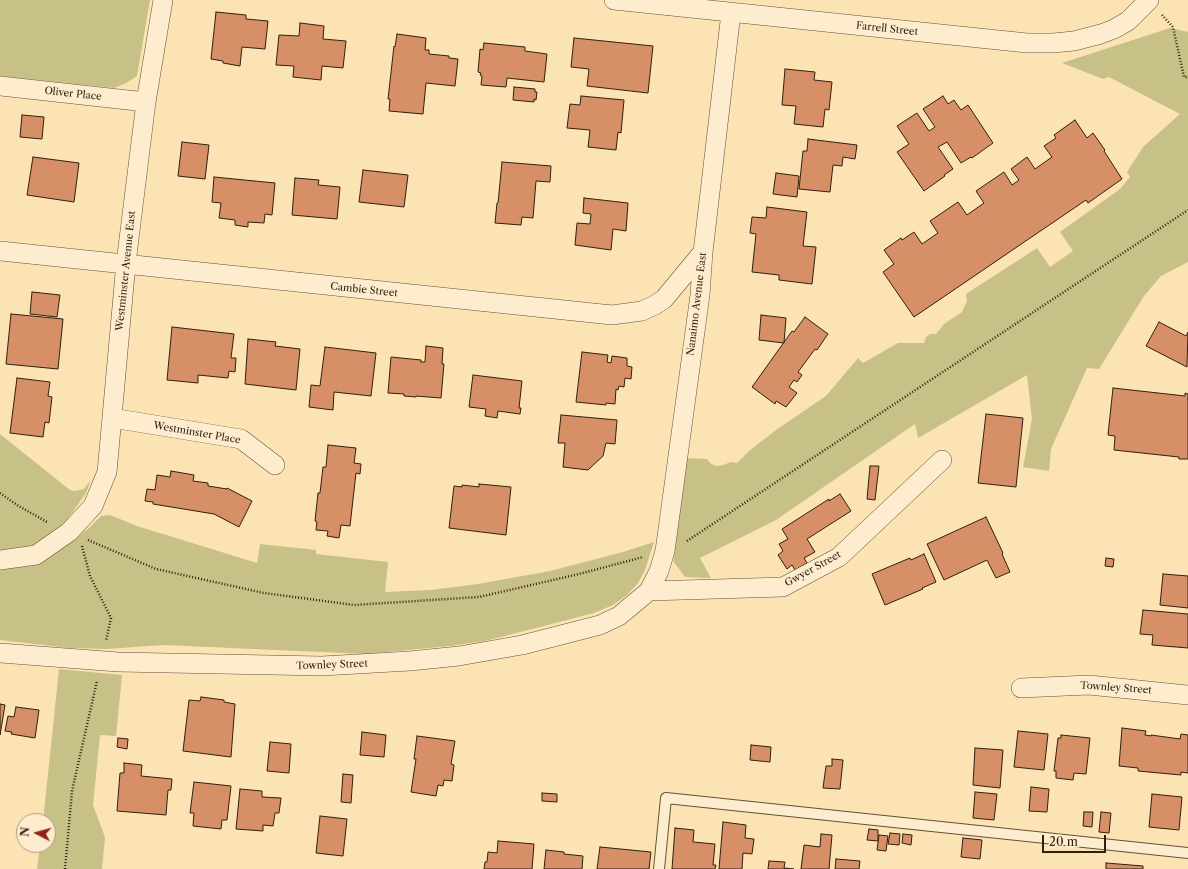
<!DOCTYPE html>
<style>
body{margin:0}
#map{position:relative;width:1188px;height:869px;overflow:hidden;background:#fce3b3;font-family:"Libre Caslon Text",serif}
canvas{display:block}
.north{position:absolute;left:16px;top:813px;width:40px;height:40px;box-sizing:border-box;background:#fdedce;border:1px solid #ab9b82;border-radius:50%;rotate:276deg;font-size:11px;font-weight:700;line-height:16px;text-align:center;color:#311f0f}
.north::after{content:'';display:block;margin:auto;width:14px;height:18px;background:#8f2418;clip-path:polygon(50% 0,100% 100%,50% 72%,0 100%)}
.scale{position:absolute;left:1042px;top:835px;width:64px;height:18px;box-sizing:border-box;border:2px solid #311f0f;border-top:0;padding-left:5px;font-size:12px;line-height:14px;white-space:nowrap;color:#311f0f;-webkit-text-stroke:3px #fdedce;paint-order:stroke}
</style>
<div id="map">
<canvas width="1188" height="869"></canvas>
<div class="north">N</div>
<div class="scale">20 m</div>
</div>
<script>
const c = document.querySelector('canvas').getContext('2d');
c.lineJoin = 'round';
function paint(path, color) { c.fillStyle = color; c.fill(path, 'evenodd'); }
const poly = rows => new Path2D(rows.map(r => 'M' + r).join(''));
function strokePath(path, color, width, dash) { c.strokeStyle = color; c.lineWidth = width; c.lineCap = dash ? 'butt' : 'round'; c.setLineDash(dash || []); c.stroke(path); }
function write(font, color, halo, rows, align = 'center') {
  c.font = font + ' "Libre Caslon Text",serif'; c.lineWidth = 3; c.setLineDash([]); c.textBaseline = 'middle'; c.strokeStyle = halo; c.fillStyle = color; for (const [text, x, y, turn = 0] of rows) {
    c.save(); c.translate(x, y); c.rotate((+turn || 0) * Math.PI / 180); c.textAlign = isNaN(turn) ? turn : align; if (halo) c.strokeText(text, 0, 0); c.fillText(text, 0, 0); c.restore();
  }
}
paint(poly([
 [0,0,150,0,137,76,126,83,114,88,0,76],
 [1170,28,1188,32,1188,262,1161,276,1144,296,1099,369,1087,368,1051,449,1049,471,1023,467,1032,419,1027,375,918,438,915,424,776,520,700,558,711,578,685,577,674,562,673,554,686,458,707,459,711,464,717,466,724,465,730,462,737,463,749,451,776,430,826,396,858,358,863,363,898,343,924,343,926,337,930,334,936,334,944,324,962,312,967,301,966,294,1037,248,1050,267,1073,251,1060,232,1120,189,1130,177,1127,172,1143,147,1180,114,1109,77,1103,79,1062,63],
 [0,434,70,490,75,491,84,489,91,480,86,493,67,520,49,537,34,545,16,550,0,552],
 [110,515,137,526,257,563,260,544,316,550,316,554,388,562,385,592,430,590,478,584,550,571,623,552,654,542,645,570,638,583,627,595,613,605,594,613,575,618,485,641,450,646,366,654,164,645,106,649,69,648,0,640,0,567,61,547,88,529,101,516],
 [59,669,122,675,116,736,100,735,93,805,105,837,102,869,37,869,40,845,48,845,48,821,43,821]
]), '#c7c187');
const building = poly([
 [216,12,246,15,246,19,268,21,265,49,242,47,240,66,223,63,223,61,211,59,216,12],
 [300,23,324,26,323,39,346,41,343,68,322,66,321,80,293,77,294,66,276,65,279,35,299,36,300,23],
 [397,34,426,38,425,50,429,50,429,54,449,56,449,58,458,59,455,86,426,83,423,114,389,111,390,99,388,99,394,46,395,47,397,34],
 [574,38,653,46,648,93,587,86,589,69,571,67,574,38],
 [484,43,525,47,525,51,547,54,544,82,507,78,506,87,481,85,482,76,480,75,481,73,478,72,480,49,483,50,484,43],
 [785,69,815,72,814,80,832,82,829,110,825,109,823,127,794,124,796,106,782,105,785,69],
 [514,87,535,89,535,92,537,92,536,100,534,99,534,102,513,100,514,87],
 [581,96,624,100,621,133,618,132,616,150,588,147,590,130,567,128,570,104,580,105,581,96],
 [943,96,948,104,954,100,961,110,968,105,993,143,972,158,971,157,961,163,947,142,938,147,953,169,944,175,945,176,924,191,897,152,909,144,897,126,917,113,929,131,935,127,923,109,943,96],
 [22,115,44,117,42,139,20,137,22,115],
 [1075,120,1087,138,1093,133,1105,150,1104,151,1122,179,1088,203,1086,200,914,317,883,272,894,264,884,250,901,238,902,240,914,232,922,244,938,233,930,221,958,202,967,215,984,203,976,191,1004,172,1012,185,1019,180,1011,169,1027,157,1035,169,1052,157,1044,146,1056,138,1054,135,1075,120],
 [808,139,857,145,855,159,843,157,842,166,833,165,830,192,799,189,803,151,807,151,808,139],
 [182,142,209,145,205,179,178,176,182,142],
 [33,157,79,163,74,202,27,195,33,157],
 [502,162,551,166,550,182,536,181,533,218,522,217,521,225,495,223,497,203,498,203,502,162],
 [363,170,408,175,404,207,359,202,363,170],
 [776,173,799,176,797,197,773,194,776,173],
 [214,177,275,183,272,215,265,214,264,223,248,222,248,227,235,225,235,220,219,218,221,203,212,202,214,177],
 [295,178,319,180,318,185,340,187,337,219,292,215,295,178],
 [584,198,628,203,626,231,613,229,611,250,575,245,577,223,590,224,591,214,583,213,584,198],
 [767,207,807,212,803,246,816,247,812,284,779,280,779,275,752,272,756,234,750,233,752,217,766,218,767,207],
 [32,292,60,295,57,317,30,314,32,292],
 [11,314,63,319,58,369,6,364,11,314],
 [761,315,786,318,784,343,759,340,761,315],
 [805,317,828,334,817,350,815,349,798,372,802,375,797,382,794,380,789,387,797,393,786,407,776,401,775,404,752,387,792,331,794,332,805,317],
 [1159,322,1186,336,1188,332,1187,367,1146,346,1159,322],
 [172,327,234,334,231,358,236,358,235,372,229,371,228,378,198,375,198,383,167,380,172,327],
 [248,339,276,342,275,346,300,349,296,390,245,384,248,339],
 [426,346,443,348,442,364,444,364,441,398,416,396,416,397,404,396,404,394,388,393,391,357,421,360,421,362,425,362,426,346],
 [325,347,376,353,371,396,334,392,333,410,309,407,311,385,320,386,325,347],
 [582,352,608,355,607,362,611,363,612,356,627,358,627,366,632,367,631,379,625,378,624,387,619,386,618,390,616,389,615,404,606,403,606,405,576,402,582,352],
 [473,375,522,381,519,408,521,408,520,414,498,411,497,418,485,416,486,409,469,407,473,375],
 [17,378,50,382,48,396,52,397,49,423,45,422,43,437,10,433,17,378],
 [1113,388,1185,396,1185,393,1188,394,1188,459,1179,459,1179,457,1114,450,1115,436,1108,435,1113,388],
 [986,414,1023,418,1016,487,978,483,986,414],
 [561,415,617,420,615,444,606,443,603,456,588,470,563,467,565,443,558,443,561,415],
 [328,445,356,448,354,463,361,464,360,474,356,473,350,526,341,525,339,538,327,536,328,531,316,530,317,522,315,521,318,493,320,493,323,467,326,467,328,445],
 [870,466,879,466,875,500,867,499,870,466],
 [171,471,194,475,193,481,208,483,208,486,227,489,227,488,252,501,239,527,214,514,153,504,153,502,145,501,147,489,155,490,157,475,170,477,171,471],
 [479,484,511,487,506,535,449,528,454,486,462,487,462,485,479,487,479,484],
 [840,494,851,511,807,539,815,552,804,558,807,563,795,570,792,565,787,569,778,555,783,551,779,544,788,539,782,529,829,499,829,501,840,494],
 [986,517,1003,553,1002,554,1010,572,996,578,987,560,944,580,927,544,986,517],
 [924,554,936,582,922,588,923,589,885,605,872,574,910,558,911,560,924,554],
 [1106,558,1114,559,1113,567,1105,566,1106,558],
 [1163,574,1188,576,1188,608,1160,605,1163,574],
 [1143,610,1188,614,1188,648,1152,645,1153,635,1140,634,1143,610],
 [201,697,224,700,224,702,235,704,231,757,183,751,189,700,200,701,201,697],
 [0,704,5,705,0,735,0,704],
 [16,707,39,710,35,738,11,734,12,732,5,731,8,716,14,717,16,707],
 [1122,728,1146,731,1145,735,1151,736,1151,735,1180,739,1181,734,1188,735,1188,773,1181,772,1181,775,1138,771,1138,768,1119,766,1122,728],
 [1018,731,1048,734,1044,770,1014,767,1018,731],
 [362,732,386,735,384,757,360,755,362,732],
 [1061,735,1090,738,1086,774,1074,773,1073,780,1056,778,1056,771,1054,771,1058,738,1061,738,1061,735],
 [417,736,455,741,451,764,454,765,452,781,444,780,443,786,438,785,436,796,411,792,416,759,414,759,417,736],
 [118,738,128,739,127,749,117,747,118,738],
 [270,742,291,744,289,773,267,771,270,742],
 [751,745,771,747,770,762,750,760,751,745],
 [975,748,1003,750,1000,788,973,785,975,748],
 [832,759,843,760,840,789,823,788,826,766,832,766,832,759],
 [124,763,142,765,141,776,172,779,171,790,168,790,166,815,117,811,120,773,124,773,124,763],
 [343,774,353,775,351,803,341,802,343,774],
 [194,782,231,786,227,820,222,820,221,829,193,826,194,813,190,813,194,782],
 [1031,787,1049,789,1047,812,1029,811,1031,787],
 [240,789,262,791,262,797,281,798,279,813,275,813,273,826,263,825,263,831,236,829,240,789],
 [975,792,997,794,994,820,973,818,975,792],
 [542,793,557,794,557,802,542,801,542,793],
 [1152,794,1182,797,1179,830,1149,827,1152,794],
 [1084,812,1093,812,1092,827,1083,826,1084,812],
 [1101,812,1111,813,1109,833,1099,832,1101,812],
 [320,816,347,819,343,856,316,853,320,816],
 [723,822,746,825,745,838,754,839,752,854,743,853,742,869,719,869,723,822],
 [675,828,694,830,693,842,715,844,713,865,716,865,715,869,672,869,675,828],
 [869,829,878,830,878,841,867,840,869,829],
 [890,833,900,834,899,845,888,844,890,833],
 [821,834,832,835,829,869,801,869,804,845,820,847,821,834],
 [903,834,912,835,911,845,902,843,903,834],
 [879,835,888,836,886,851,877,850,879,835],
 [963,838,982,840,980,859,961,857,963,838],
 [498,841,534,844,532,869,484,869,485,862,487,862,488,852,497,853,498,841],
 [600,847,651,852,649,869,597,869,600,847],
 [546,850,564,852,564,854,583,856,582,869,544,869,546,850],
 [836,859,860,861,859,869,835,869,836,859],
 [769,861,785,862,784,868,794,869,768,869,769,861],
 [1106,863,1143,866,1143,869,1106,869,1106,863]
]);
paint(building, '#d68f67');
strokePath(building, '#311f0f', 1);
const lane = poly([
 [659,869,666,798,1188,853]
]);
const street = poly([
 [614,0,1027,43,1053,43,1074,41,1101,34,1114,29,1128,21,1149,0],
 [0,86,146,102],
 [0,251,612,315,642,311,655,305,664,299,703,252],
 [112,418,241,439,275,465],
 [0,560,36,555,69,532,93,506,107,472,126,263,146,102,163,0],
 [649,591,783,587,839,557,942,460],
 [0,653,118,662,322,666,410,661,459,656,522,645,600,625,619,616,649,591,659,571,665,551,700,295,703,252,731,13],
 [1021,688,1089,685,1188,695]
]);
strokePath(lane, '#645038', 12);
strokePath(street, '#645038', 20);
strokePath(poly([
 [1162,15,1173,27,1184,77,1188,77],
 [0,493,17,505,47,522],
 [88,540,156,569,264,593,354,605,479,597,579,574,643,557],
 [687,541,1188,210],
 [82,546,90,576,111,618,106,641],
 [65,869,72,791,97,681]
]), '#311f0f', 2.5, [1, 2]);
strokePath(lane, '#fdedce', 10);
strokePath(street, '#fdedce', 19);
write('10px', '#311f0f', '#fdedce', [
 ["Farrell Street",887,29,6],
 ["Oliver Place",73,94,6],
 ["Westminster Avenue East",126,271,-84],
 ["Cambie Street",364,290,6],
 ["Nanaimo Avenue East",697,304,-83],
 ["Westminster Place",197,433,10],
 ["Gwyer Street",813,569,-29],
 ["Townley Street",332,665,-2],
 ["Townley Street",1116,688,4]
]);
</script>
